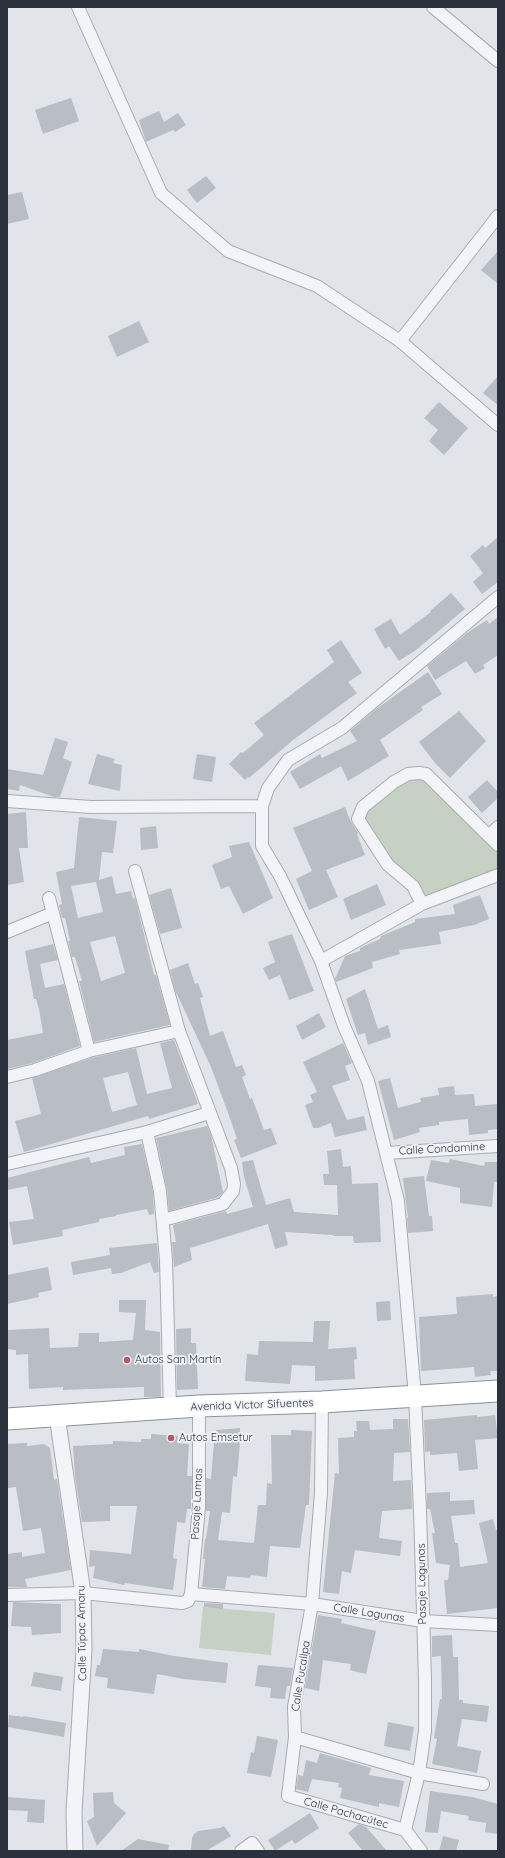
<!DOCTYPE html>
<meta charset="utf-8">
<style>
body{margin:0}
#map{position:relative;width:505px;height:1858px;overflow:hidden;background:#e1e4e8;font-family:Quicksand,sans-serif}
canvas{display:block}
.frame{position:absolute;inset:0;border:8px solid #2b323e;pointer-events:none}
</style>
<div id="map">
<canvas width="505" height="1858"></canvas>
<div class="frame"></div>
</div>
<script>
const c = document.querySelector('canvas').getContext('2d');
c.lineJoin = 'round';
function paint(path, color) { c.fillStyle = color; c.fill(path, 'evenodd'); }
const poly = rows => new Path2D(rows.map(r => 'M' + r).join(''));
function strokePath(path, color, width, dash) { c.strokeStyle = color; c.lineWidth = width; c.lineCap = dash ? 'butt' : 'round'; c.setLineDash(dash || []); c.stroke(path); }
function write(font, color, halo, rows, align = 'center') {
  c.font = font + ' Quicksand,sans-serif'; c.lineWidth = 3.5; c.setLineDash([]); c.textBaseline = 'middle'; c.strokeStyle = halo; c.fillStyle = color; for (const [text, x, y, turn = 0] of rows) {
    c.save(); c.translate(x, y); c.rotate((+turn || 0) * Math.PI / 180); c.textAlign = isNaN(turn) ? turn : align; if (halo) c.strokeText(text, 0, 0); c.fillText(text, 0, 0); c.restore();
  }
}
paint(poly([
 [419,773,498,845,498,875,422,904,394,871,361,811],
 [203,1607,275,1613,271,1655,199,1648]
]), '#c6d1c3');
paint(poly([
 [71,98,79,121,43,134,35,110],
 [159,111,164,122,178,113,186,125,175,132,173,130,146,142,139,120],
 [206,176,216,188,197,203,187,190],
 [22,192,29,219,7,224,7,195],
 [498,251,498,284,481,270],
 [139,321,149,342,117,357,108,336],
 [498,376,498,405,483,393],
 [439,402,468,428,444,455,429,441,438,430,424,418],
 [498,537,498,582,482,594,473,582,483,573,470,556,483,545,485,548],
 [451,593,465,609,416,650,399,661,389,646,385,649,374,629,391,619,400,635,431,612,430,611],
 [498,617,498,655,483,665,485,668,475,674,466,661,435,680,427,666,467,633,487,620,489,624],
 [341,640,362,673,348,682,357,693,293,740,249,778,248,777,245,780,229,764,241,752,243,753,264,735,254,723,334,662,327,650],
 [428,672,442,694,421,707,423,710,380,740,389,756,348,781,341,766,300,789,290,772,320,754,322,758,357,741,350,731,376,709],
 [459,711,486,741,450,778,435,763,419,742],
 [55,738,68,742,63,758,72,762,60,797,54,797,20,785,19,791,7,789,7,769,43,775],
 [97,754,115,759,113,763,122,765,120,791,88,784],
 [197,754,216,757,212,782,193,779],
 [487,780,498,792,498,798,482,813,468,797],
 [345,807,350,820,358,833,357,834,365,855,326,870,338,897,309,910,296,879,312,871,293,828],
 [26,812,28,848,19,848,24,882,7,885,7,814],
 [79,817,117,821,113,853,102,852,99,880,112,876,116,894,131,891,133,899,135,898,154,975,156,975,170,1025,94,1042,79,981,82,981,75,957,72,957,68,941,70,941,65,918,62,918,59,905,62,904,56,872,74,868],
 [96,882,103,912,78,918,71,886],
 [115,936,125,973,101,981,90,942],
 [156,826,158,848,141,850,140,828],
 [249,842,273,898,243,914,229,886,221,889,212,865,232,857,229,846],
 [377,884,386,905,351,920,343,899],
 [171,888,182,928,160,934,149,895],
 [480,895,489,919,474,925,439,932,441,944,399,950,400,954,372,962,373,968,336,982,335,979,345,956,360,951,360,948,380,939,381,936,415,922,415,919,455,914,453,905],
 [292,934,314,991,289,1000,280,975,269,980,263,968,275,962,268,942],
 [53,944,58,960,40,964,45,988,64,984,80,1046,33,1063,7,1069,7,1040,43,1033,39,1009,36,999,34,999,25,951],
 [188,963,195,984,198,983,203,997,200,998,210,1036,223,1031,236,1067,242,1065,246,1075,242,1077,250,1099,252,1098,264,1130,271,1128,277,1144,241,1158,234,1140,237,1139,231,1121,211,1067,175,990,170,970],
 [365,989,378,1029,388,1025,391,1037,368,1045,365,1033,358,1035,346,999],
 [319,1013,326,1027,302,1040,296,1026],
 [174,1040,198,1104,149,1119,148,1116,24,1152,15,1121,41,1114,32,1078,91,1058,136,1048,147,1094,172,1088,160,1043],
 [128,1072,137,1105,112,1112,103,1078],
 [343,1043,352,1063,345,1066,350,1080,332,1086,347,1120,364,1116,367,1130,335,1137,331,1123,318,1128,313,1128,305,1105,313,1102,310,1095,317,1092,303,1062],
 [390,1078,398,1108,421,1102,420,1098,439,1095,438,1088,454,1086,455,1095,474,1094,475,1106,498,1104,498,1129,488,1130,488,1133,469,1135,468,1119,439,1122,439,1125,419,1128,420,1132,394,1140,378,1081],
 [207,1126,211,1135,223,1192,219,1197,169,1211,167,1189,156,1138],
 [142,1144,153,1192,154,1214,149,1215,147,1209,116,1215,116,1216,99,1219,99,1222,62,1230,63,1236,13,1245,9,1222,34,1219,27,1186,7,1190,7,1178,89,1157,91,1163,125,1155,124,1147],
 [341,1149,343,1167,351,1166,352,1184,378,1183,381,1242,354,1243,353,1236,333,1236,333,1235,285,1232,288,1245,275,1249,268,1224,190,1248,192,1260,174,1267,172,1242,176,1242,173,1225,226,1211,227,1214,253,1207,244,1177,242,1162,253,1160,266,1205,290,1198,294,1212,338,1215,337,1185,324,1185,323,1174,329,1174,327,1151],
 [450,1159,484,1166,485,1162,498,1162,498,1182,494,1182,492,1207,460,1203,460,1188,426,1181,431,1160,449,1163],
 [424,1176,429,1216,432,1216,433,1231,408,1233,407,1218,408,1218,403,1178],
 [157,1243,159,1272,154,1273,150,1262,121,1273,112,1274,111,1268,73,1275,71,1262,110,1255,109,1248],
 [48,1267,52,1290,38,1293,39,1297,7,1304,7,1275],
 [493,1294,493,1297,497,1296,498,1371,490,1371,491,1375,475,1377,474,1367,421,1371,419,1317,457,1314,456,1297],
 [119,1300,146,1300,145,1330,160,1332,161,1397,144,1397,144,1387,63,1390,63,1387,29,1389,28,1354,16,1355,16,1350,7,1349,7,1330,49,1328,50,1348,78,1347,79,1333,99,1333,99,1342,133,1340,136,1313,119,1312],
 [390,1301,391,1320,377,1321,376,1302],
 [314,1321,330,1321,328,1349,356,1347,357,1359,354,1360,355,1379,315,1381,315,1366,292,1365,290,1384,245,1381,247,1354,258,1355,259,1341,313,1342],
 [191,1328,191,1343,196,1343,198,1389,177,1390,176,1329],
 [477,1415,477,1417,495,1415,498,1438,475,1440,478,1469,459,1471,457,1453,430,1455,430,1451,425,1452,424,1420],
 [393,1419,408,1419,410,1452,394,1453,393,1481,411,1480,412,1509,382,1511,379,1538,402,1541,400,1556,355,1550,351,1573,342,1571,339,1594,323,1592,335,1473,339,1474,338,1438,354,1437,354,1431,357,1431,356,1421,369,1421,370,1430,393,1429],
 [240,1428,240,1443,237,1477,233,1476,230,1513,222,1512,218,1540,254,1543,258,1505,266,1505,267,1483,272,1484,271,1435,291,1435,291,1430,312,1431,309,1505,306,1505,300,1548,270,1546,267,1577,251,1575,250,1578,227,1576,225,1589,202,1587,205,1559,203,1559,205,1539,206,1539,210,1511,206,1511,206,1478,211,1479,214,1443,216,1443,216,1430],
 [151,1434,178,1436,177,1443,189,1444,187,1476,192,1476,191,1509,187,1509,185,1523,177,1522,173,1558,177,1559,173,1590,125,1583,124,1585,93,1578,95,1566,89,1567,90,1550,131,1554,137,1506,110,1506,110,1521,82,1522,75,1476,73,1446,113,1444,113,1441,141,1442,141,1439,151,1439],
 [27,1443,27,1446,44,1444,50,1448,54,1480,57,1479,71,1570,25,1579,27,1587,7,1587,7,1554,22,1552,22,1557,45,1553,41,1528,23,1531,16,1487,7,1488,7,1444],
 [450,1492,450,1501,474,1500,475,1514,451,1516,455,1543,458,1543,460,1567,488,1563,479,1523,493,1519,496,1530,498,1530,498,1608,447,1614,444,1580,448,1580,450,1565,436,1563,432,1533,435,1533,430,1509,427,1509,427,1493],
 [13,1602,61,1604,61,1633,32,1635,31,1627,11,1626],
 [204,1603,223,1604,223,1609,204,1607],
 [318,1615,342,1619,341,1623,376,1631,366,1674,350,1670,351,1664,323,1660,319,1691,305,1688],
 [452,1635,453,1657,458,1657,459,1700,463,1700,463,1703,489,1706,487,1722,462,1719,457,1746,481,1751,477,1773,432,1764,437,1739,434,1738,440,1699,442,1699,441,1656,432,1657,432,1636],
 [103,1649,139,1652,139,1649,174,1656,228,1663,226,1683,184,1679,157,1674,154,1694,107,1688,108,1678,95,1676,97,1665,100,1665],
 [258,1665,293,1668,290,1686,287,1686,285,1699,270,1698,271,1688,255,1686],
 [34,1672,63,1677,61,1691,31,1686],
 [9,1715,23,1717,23,1716,66,1723,64,1737,8,1727],
 [388,1722,414,1727,410,1751,384,1746],
 [257,1736,278,1740,271,1777,247,1773,251,1752,254,1753],
 [320,1753,371,1768,369,1775,404,1781,399,1807,379,1803,379,1807,340,1798,342,1788,338,1787,339,1783,312,1779,308,1792,296,1789,298,1775,303,1776,306,1760,317,1763],
 [430,1791,472,1797,498,1804,498,1834,485,1832,486,1823,468,1820,469,1816,441,1811,438,1833,425,1832],
 [113,1792,114,1803,126,1813,97,1846,87,1821,94,1817,93,1793],
 [7,1797,45,1800,44,1823,27,1822,28,1811,7,1810],
 [310,1813,319,1828,295,1844,292,1840,275,1851,268,1840],
 [359,1824,366,1827,387,1851,363,1851,348,1833],
 [224,1826,231,1836,206,1851,191,1851,192,1838,194,1834,198,1831,220,1828],
 [443,1836,459,1840,456,1851,439,1851],
 [138,1839,169,1845,168,1851,121,1851]
]), '#b9bdc4');
const minor = poly([
 [78,7,161,193,228,251,317,286,400,341,498,425],
 [433,7,498,61],
 [400,341,498,216],
 [7,801,91,807,262,806],
 [489,836,498,827],
 [135,871,179,1031,231,1168,234,1184,233,1191,223,1204,163,1220],
 [49,898,89,1051],
 [422,904,413,886,388,865,358,819,363,807,394,782,408,774,419,773,426,774,498,845],
 [7,932,53,913],
 [321,961,422,904,498,875],
 [7,1077,35,1070,89,1051,179,1031],
 [147,1132,160,1191,166,1260,170,1409],
 [387,1153,498,1146],
 [7,1164,147,1132,209,1113],
 [322,1402,321,1493,312,1604,294,1707,295,1737,288,1796,405,1830],
 [191,1594,312,1604,423,1621,498,1625],
 [7,1595,83,1593,182,1603,188,1601,191,1594,199,1507,199,1406],
 [295,1737,419,1773,483,1784],
 [405,1830,419,1773,425,1731,425,1680,420,1511,415,1396,398,1201,368,1081,344,1026,321,961,280,876,262,846,262,806,268,788,288,760,342,728,498,597],
 [405,1830,421,1851],
 [241,1851,252,1843,258,1851]
]);
const tertiary = poly([
 [57,1416,83,1593,84,1650,74,1812,75,1851]
]);
const trunk = poly([
 [7,1419,199,1406,322,1402,498,1391]
]);
strokePath(minor, '#a7abb2', 14);
strokePath(tertiary, '#a7abb2', 17);
strokePath(trunk, '#8a919d', 23);
strokePath(minor, '#f3f4f7', 12);
strokePath(tertiary, '#f3f4f7', 15);
strokePath(trunk, '#fff', 21);
for (const [x, y, r, color] of [
 [127,1360,4,"#be5464"],
 [171,1438,4,"#be5464"]
]) { const dot = new Path2D(); dot.arc(x, y, r, 0, 2 * Math.PI); c.fillStyle = color; c.fill(dot); strokePath(dot, '#f0f2f6', 1.5); }
write('11px', '#2b323e', '#f0f2f6', [
 ["Calle Condamine",442,1149,-3],
 ["Avenida Victor Sifuentes",252,1405,-2],
 ["Pasaje Lamas",197,1504,-87],
 ["Pasaje Lagunas",422,1584,-91],
 ["Calle Lagunas",369,1613,9],
 ["Calle Túpac Amaru",82,1633,-91],
 ["Calle Pucallpa",301,1676,-81],
 ["Calle Pachacútec",346,1813,16]
]);
write('11px', '#2b323e', '#f0f2f6', [
 ["Autos San Martín",135,1360],
 ["Autos Emsetur",179,1438]
], 'left');
</script>
